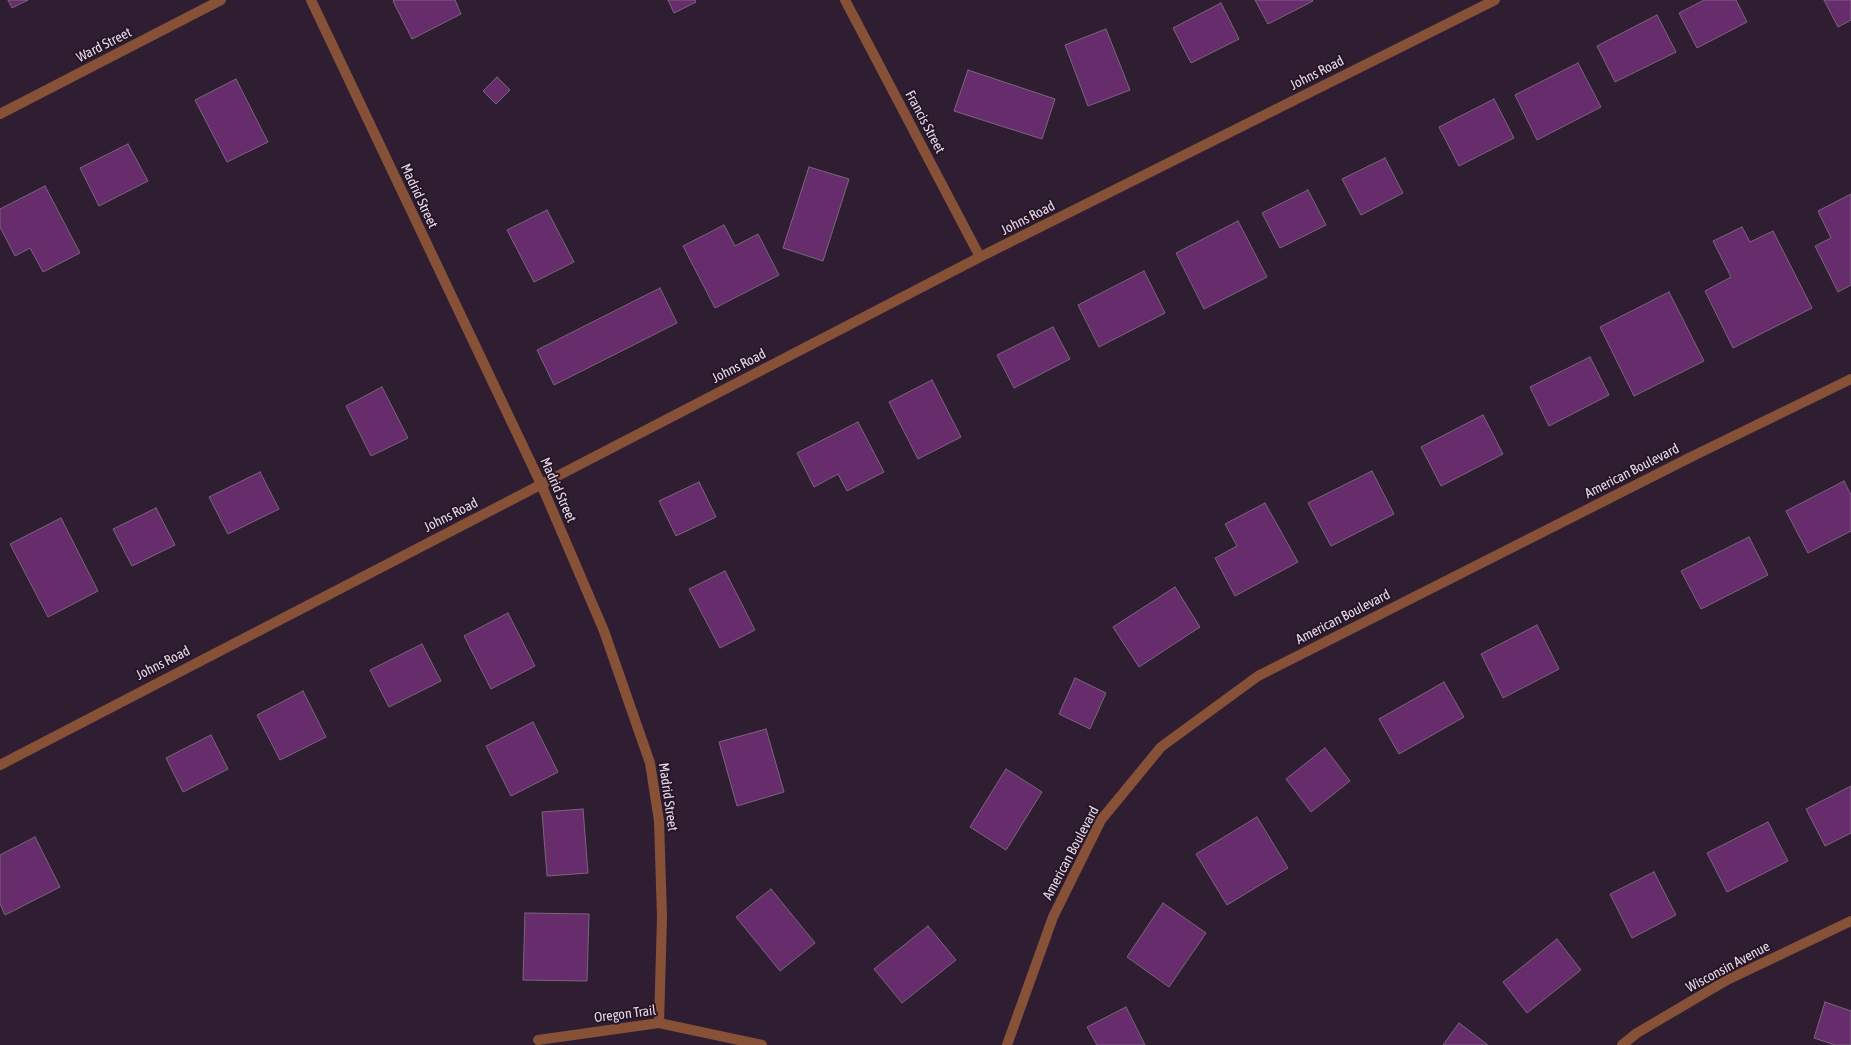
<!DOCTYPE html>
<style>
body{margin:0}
canvas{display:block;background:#2f1e31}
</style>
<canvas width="1851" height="1045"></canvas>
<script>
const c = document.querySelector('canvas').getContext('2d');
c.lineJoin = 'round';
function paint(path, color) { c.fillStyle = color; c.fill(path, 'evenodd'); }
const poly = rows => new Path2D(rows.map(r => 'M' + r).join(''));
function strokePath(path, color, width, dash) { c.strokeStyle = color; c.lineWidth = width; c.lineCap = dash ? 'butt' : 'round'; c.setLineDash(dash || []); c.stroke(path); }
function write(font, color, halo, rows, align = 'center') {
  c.font = font + ' "Asap Condensed",sans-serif'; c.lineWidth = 4; c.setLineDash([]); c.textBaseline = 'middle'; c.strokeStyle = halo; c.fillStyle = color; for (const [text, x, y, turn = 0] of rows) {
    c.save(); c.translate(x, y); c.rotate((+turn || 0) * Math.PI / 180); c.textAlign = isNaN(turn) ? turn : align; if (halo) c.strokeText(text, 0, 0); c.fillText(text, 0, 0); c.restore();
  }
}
const building = poly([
 [8,0,28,0,12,8,8,0],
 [394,0,455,0,461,14,412,39,393,1,394,0],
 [668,0,695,0,696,2,674,13,668,0],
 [1255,0,1312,0,1313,1,1268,24,1255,0],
 [1704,0,1736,0,1747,22,1697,48,1679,13,1704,0],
 [1824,0,1851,0,1851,20,1838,27,1824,0],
 [1221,3,1239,39,1191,63,1173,28,1221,3],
 [1657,15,1676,52,1615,82,1597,46,1657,15],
 [1106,29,1130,90,1088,106,1065,45,1106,29],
 [1578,63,1601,107,1537,140,1515,95,1578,63],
 [968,70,1055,99,1042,139,954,111,968,70],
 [497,77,510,90,496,104,483,91,497,77],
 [236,79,268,142,227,162,195,100,236,79],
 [1494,99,1514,138,1459,166,1439,127,1494,99],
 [128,144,148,181,99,206,80,168,128,144],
 [1385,158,1403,193,1361,215,1342,179,1385,158],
 [809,167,849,179,823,261,783,248,809,167],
 [45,186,80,253,43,272,30,248,15,256,0,227,0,209,45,186],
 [1308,190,1326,225,1280,248,1262,213,1308,190],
 [1851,194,1851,285,1838,292,1815,246,1831,238,1818,211,1851,194],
 [547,210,574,262,534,282,507,230,547,210],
 [1238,221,1267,277,1204,309,1176,253,1238,221],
 [724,225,735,246,758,234,779,275,715,308,683,246,724,225],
 [1742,227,1750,242,1773,231,1812,308,1733,348,1705,291,1731,277,1713,241,1742,227],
 [1144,271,1165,313,1099,347,1078,305,1144,271],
 [660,288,677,323,554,385,537,350,660,288],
 [1669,292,1704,361,1634,396,1600,327,1669,292],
 [1053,327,1070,359,1014,388,997,355,1053,327],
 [1590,357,1609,395,1549,426,1530,387,1590,357],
 [932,380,961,437,918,459,889,402,932,380],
 [382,387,408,438,371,456,346,406,382,387],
 [1483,415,1503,454,1441,486,1421,447,1483,415],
 [858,422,884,472,847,491,838,474,814,487,797,453,858,422],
 [1372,471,1394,514,1331,546,1308,503,1372,471],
 [260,472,279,509,228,534,209,497,260,472],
 [1844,481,1851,495,1851,531,1808,553,1786,511,1844,481],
 [699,482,716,517,676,536,659,501,699,482],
 [1265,503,1298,562,1235,596,1215,558,1237,546,1225,524,1265,503],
 [156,508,175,545,132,566,113,529,156,508],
 [61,518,98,591,48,617,10,544,61,518],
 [1749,537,1768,575,1701,609,1681,571,1749,537],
 [725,571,755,630,720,648,689,589,725,571],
 [1175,587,1200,627,1139,667,1113,627,1175,587],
 [508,613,535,666,491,689,464,636,508,613],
 [1537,625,1559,669,1503,698,1481,654,1537,625],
 [422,644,441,681,389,707,370,670,422,644],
 [1075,678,1106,693,1090,729,1059,714,1075,678],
 [1444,682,1464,717,1399,754,1379,719,1444,682],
 [303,691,326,737,280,760,257,715,303,691],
 [533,722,558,772,511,796,486,746,533,722],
 [766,729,784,792,737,806,719,742,766,729],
 [211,735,228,769,183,792,166,758,211,735],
 [1325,748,1350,781,1311,812,1286,779,1325,748],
 [1006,769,1042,792,1006,850,970,827,1006,769],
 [1851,786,1851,833,1825,846,1806,809,1851,786],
 [583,809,588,873,547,876,542,812,583,809],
 [1257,817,1288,868,1227,905,1196,854,1257,817],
 [1768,822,1788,861,1727,892,1707,853,1768,822],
 [35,837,60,887,5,915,0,904,0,855,35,837],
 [1654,872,1676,915,1632,938,1610,894,1654,872],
 [771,889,815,943,780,971,736,917,771,889],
 [1163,903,1206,933,1169,987,1127,957,1163,903],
 [525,913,589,914,587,981,523,980,525,913],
 [928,926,956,960,902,1003,874,969,928,926],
 [1557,939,1581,970,1527,1013,1503,982,1557,939],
 [1825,1002,1851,1011,1851,1045,1835,1045,1814,1038,1825,1002],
 [1126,1007,1145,1045,1097,1045,1087,1027,1126,1007],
 [1459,1023,1488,1045,1443,1045,1459,1023]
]);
paint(building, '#662c6c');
strokePath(building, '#7a657b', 1);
strokePath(poly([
 [311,0,541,484,604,631,650,763,659,821,662,917,659,1023],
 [845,0,980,257],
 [0,114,221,0],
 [0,765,980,257,1495,0],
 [538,1040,659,1023,762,1045],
 [1007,1045,1053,917,1101,820,1161,747,1258,676,1693,456,1851,379],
 [1622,1045,1637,1033,1727,980,1851,921]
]), '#875138', 10);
write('14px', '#e6dae6', '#251527', [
 ["Ward Street",104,45,-27],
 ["Johns Road",1317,73,-27],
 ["Francis Street",925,122,62],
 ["Madrid Street",419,196,65],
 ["Johns Road",1028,218,-27],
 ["Johns Road",739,366,-27],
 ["American Boulevard",1632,471,-27],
 ["Madrid Street",558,490,66],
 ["Johns Road",451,515,-27],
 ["American Boulevard",1343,617,-27],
 ["Johns Road",163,663,-27],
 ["Madrid Street",668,797,82],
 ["American Boulevard",1071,853,-62],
 ["Wisconsin Avenue",1728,967,-28],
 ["Oregon Trail",625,1014,-7]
]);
</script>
